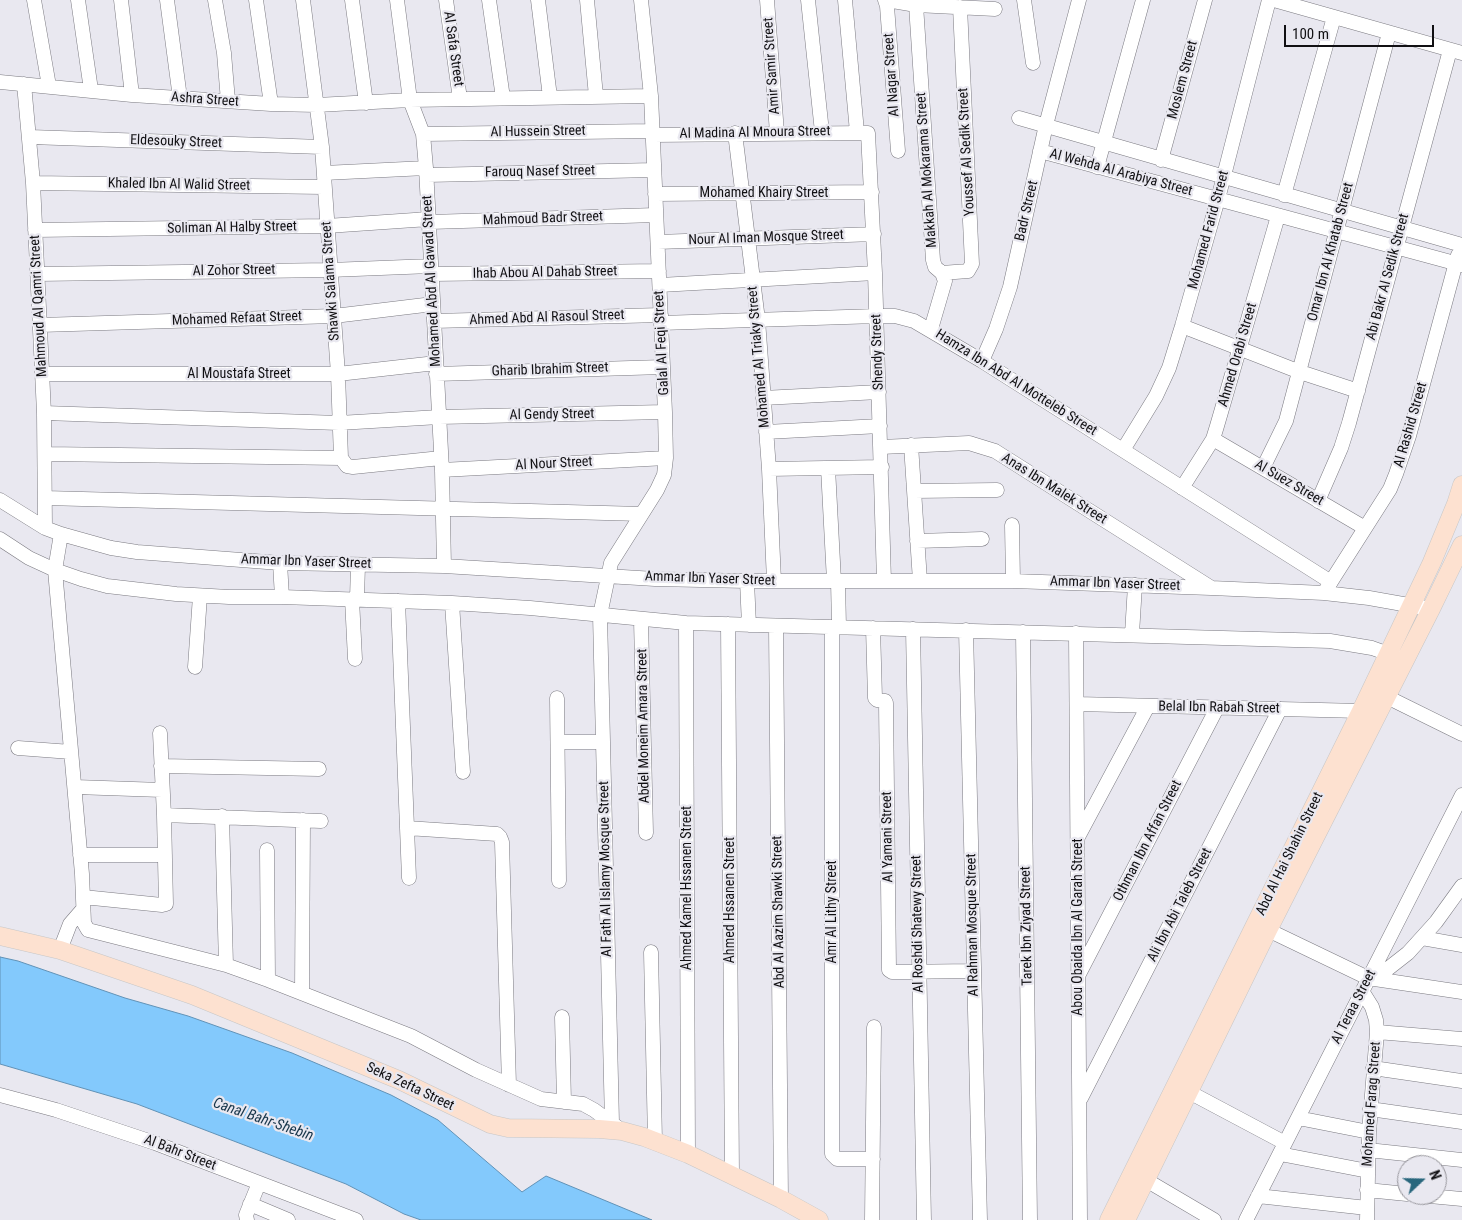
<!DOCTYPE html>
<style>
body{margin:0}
#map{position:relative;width:1462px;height:1220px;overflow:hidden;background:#e9e8f0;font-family:"Roboto Condensed",sans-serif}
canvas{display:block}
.north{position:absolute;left:1397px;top:1155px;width:50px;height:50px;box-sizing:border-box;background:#e9e8f0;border:1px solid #939298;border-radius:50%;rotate:69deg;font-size:14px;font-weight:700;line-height:20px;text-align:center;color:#111013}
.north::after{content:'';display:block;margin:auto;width:18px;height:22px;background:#29677d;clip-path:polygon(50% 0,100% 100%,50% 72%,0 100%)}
.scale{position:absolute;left:1284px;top:25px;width:150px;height:22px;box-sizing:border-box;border:2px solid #111013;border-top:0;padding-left:6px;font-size:15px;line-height:18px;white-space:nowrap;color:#111013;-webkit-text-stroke:4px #e9e8f0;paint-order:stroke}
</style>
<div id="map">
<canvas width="1462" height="1220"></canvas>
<div class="north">N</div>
<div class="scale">100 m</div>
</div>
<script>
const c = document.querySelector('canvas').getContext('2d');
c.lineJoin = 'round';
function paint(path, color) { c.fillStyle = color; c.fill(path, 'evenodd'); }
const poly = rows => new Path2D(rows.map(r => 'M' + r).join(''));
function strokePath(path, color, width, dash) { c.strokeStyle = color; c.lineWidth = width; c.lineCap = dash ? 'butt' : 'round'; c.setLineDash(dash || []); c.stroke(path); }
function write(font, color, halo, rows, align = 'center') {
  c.font = font + ' "Roboto Condensed",sans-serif'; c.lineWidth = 4.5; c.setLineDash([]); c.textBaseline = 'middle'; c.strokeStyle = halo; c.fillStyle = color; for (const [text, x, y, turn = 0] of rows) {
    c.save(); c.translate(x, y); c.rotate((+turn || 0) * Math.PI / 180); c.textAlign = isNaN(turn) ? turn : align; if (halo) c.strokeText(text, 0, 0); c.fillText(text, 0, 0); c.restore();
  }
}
const water = poly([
 [0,957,18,961,125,998,188,1016,292,1053,391,1095,438,1120,522,1192,546,1176,652,1220,421,1220,404,1214,346,1184,137,1104,0,1064,0,957]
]);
paint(water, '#83c9fc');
strokePath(water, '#6192b6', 1);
const minor = poly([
 [34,0,49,86],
 [78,0,91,90],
 [121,0,132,95],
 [167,0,180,98],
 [215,0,224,53,228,101],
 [256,0,271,104],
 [303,0,322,147,338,374,341,458,347,466,353,467,441,458],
 [352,0,366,103],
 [397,0,410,100,423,134,426,168,442,470,444,566],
 [446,0,460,99],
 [489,0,503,98],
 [538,0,550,97],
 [587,0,596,96],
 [767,0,777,133],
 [808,0,822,132],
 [845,0,857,132],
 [885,0,887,6,898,151],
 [887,0,916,5,995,9],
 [1024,0,1033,63],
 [1274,0,1462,53],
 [916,5,933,260,935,267,942,273,945,281,931,329],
 [0,82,132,95,271,104,317,105,410,100,651,96],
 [24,84,33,183,44,413,45,528],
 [1019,118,1462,245],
 [735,133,758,320,769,469,774,581],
 [423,134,653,131],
 [653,135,868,133,875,273,884,581],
 [30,137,322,147],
 [1040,151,1462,265],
 [1161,160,1205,0],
 [1097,167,1143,0],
 [324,173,426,168],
 [427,175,654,170],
 [33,183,324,187],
 [655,194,872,192],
 [1284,195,1334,17],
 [430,222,656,215],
 [35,230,327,226,429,219],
 [658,242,874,234],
 [942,273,968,271,972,264,960,7],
 [37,274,330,270,431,266],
 [432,274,659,271],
 [660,285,875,273],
 [434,321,661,315],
 [661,323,877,316,895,316,914,321,982,361,1331,582],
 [40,325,334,316,433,304],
 [1182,326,1300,372,1358,391],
 [982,361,996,329,1010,287,1046,125,1079,0],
 [42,374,338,374,436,363],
 [436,374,663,367],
 [763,398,879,392],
 [44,413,339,423,439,417,665,412],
 [766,432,880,426],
 [1213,439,1365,528],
 [911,445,920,581],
 [881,447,969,443,995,451,1210,587],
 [1123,450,1156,396,1169,368,1182,326,1218,199,1269,0],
 [46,454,341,458],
 [828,468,834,581],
 [1263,468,1286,421,1389,33],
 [769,469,882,467],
 [442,470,666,458],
 [1182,488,1213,439,1217,426,1278,216],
 [914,491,997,490],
 [45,498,642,514],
 [0,500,45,528,61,534,111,548,137,552,280,563,444,566,655,579,747,581,1013,581,1211,588,1324,593,1369,598,1431,609],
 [1318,501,1341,448,1349,423,1450,50],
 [1012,525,1013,581],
 [61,534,55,570,82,874,84,923,88,930,226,965,268,980,411,1036,476,1070,541,1099,583,1104,594,1110,617,1127],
 [0,539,29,558,55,570,81,579,107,586,176,594,229,597,282,597,452,603,530,608,686,623,1330,641,1372,648,1397,657],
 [917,541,982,539],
 [280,563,282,597],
 [747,581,749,625],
 [838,581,839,627],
 [1327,588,1390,489,1396,474,1409,436,1458,255],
 [352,599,355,659],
 [357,599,358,565],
 [398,601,409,878],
 [452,603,463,772],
 [641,620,646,833],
 [686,623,688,1154],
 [728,624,732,1175],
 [776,626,781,1199],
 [832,627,832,1154,837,1159,873,1159],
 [873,628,875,698,877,700,885,701,886,703,889,970,892,972,974,971],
 [913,629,924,1220],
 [966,630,980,1220],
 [1023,632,1030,1220],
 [1076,633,1080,1220],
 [1132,634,1135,585],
 [195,667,200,596],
 [1387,697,1462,734],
 [557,698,559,881],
 [1077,704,1361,711],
 [558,742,603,742],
 [18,748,71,752],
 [161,766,319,769],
 [75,787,162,790],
 [164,815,321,821],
 [222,816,226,965],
 [407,828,497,834,500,837,502,842,509,1085],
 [1078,837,1148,706],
 [267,850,268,980],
 [80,855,165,855],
 [83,897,162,905,166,904,164,815,160,733],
 [1268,930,1368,978,1462,992],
 [1422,938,1462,945],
 [60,950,70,924,83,909],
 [651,952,655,1141],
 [1079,974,1217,708],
 [1368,978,1385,971,1408,953,1436,922,1462,886],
 [1362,991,1372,1007,1376,1020,1377,1032,1369,1132,1367,1220],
 [302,993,303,820],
 [562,1017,564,1102],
 [1377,1032,1462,1039],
 [1373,1068,1462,1081],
 [1189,1092,1285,1143],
 [0,1095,56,1110,155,1143,356,1220],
 [1081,1098,1280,709],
 [1370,1109,1462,1122],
 [1298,1118,1369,1132],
 [612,1123,600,615,611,563,657,490,664,475,666,458,665,412,651,96,641,0],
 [1368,1150,1462,1160],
 [1280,1154,1368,1171],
 [1146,1180,1214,1220],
 [1367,1190,1407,1194],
 [1419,1195,1462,1199],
 [1258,1196,1367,1208],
 [250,1204,288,1220],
 [247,1220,246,1215,259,1183],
 [872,1220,874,1027],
 [1246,1220,1462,795]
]);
const major = poly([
 [0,936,60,950,192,995,399,1080,490,1124,508,1128,599,1129,622,1131,644,1137,688,1154,781,1199,819,1220],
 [1109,1220,1361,711,1432,562,1456,504,1462,485],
 [1126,1220,1268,930,1431,609,1462,545]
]);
strokePath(minor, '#7b7a81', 15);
strokePath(major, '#c6c6c6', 19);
strokePath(minor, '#fff', 14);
strokePath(major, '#fde1d0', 18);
write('14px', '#111013', '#e9e8f0', [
 ["Al Safa Street",453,49,82],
 ["Amir Samir Street",772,66,-94],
 ["Al Nagar Street",892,75,-94],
 ["Moslem Street",1183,80,-75],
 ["Ashra Street",205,100,4],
 ["Al Hussein Street",538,132,-1],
 ["Al Madina Al Mnoura Street",755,133,-1],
 ["Eldesouky Street",176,142,2],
 ["Youssef Al Sedik Street",967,152,-93],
 ["Makkah Al Mokarama Street",927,170,-94],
 ["Farouq Nasef Street",540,172,-1],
 ["Al Wehda Al Arabiya Street",1121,173,15],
 ["Khaled Ibn Al Walid Street",179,185,1],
 ["Mohamed Khairy Street",764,193],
 ["Badr Street",1027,211,-77],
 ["Mahmoud Badr Street",543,219,-2],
 ["Soliman Al Halby Street",232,228,-1],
 ["Mohamed Farid Street",1209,230,-75],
 ["Nour Al Iman Mosque Street",766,238,-2],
 ["Omar Ibn Al Khatab Street",1331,252,-75],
 ["Al Zohor Street",234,271,-1],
 ["Ihab Abou Al Dahab Street",545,273,-1],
 ["Abi Bakr Al Sedik Street",1388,277,-75],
 ["Shawki Salama Street",331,281,-94],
 ["Mohamed Abd Al Gawad Street",432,281,-93],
 ["Mahmoud Al Qamri Street",39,306,-93],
 ["Ahmed Abd Al Rasoul Street",547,318,-2],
 ["Mohamed Refaat Street",237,319,-2],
 ["Galal Al Feqi Street",662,343,-93],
 ["Shendy Street",878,352,-92],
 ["Ahmed Orabi Street",1238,355,-74],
 ["Mohamed Al Triaky Street",759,357,-95],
 ["Gharib Ibrahim Street",550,370,-2],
 ["Al Moustafa Street",239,374],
 ["Hamza Ibn Abd Al Motteleb Street",1016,383,32],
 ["Al Gendy Street",552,415,-1],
 ["Al Rashid Street",1411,425,-74],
 ["Al Nour Street",554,464,-3],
 ["Al Suez Street",1289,483,30],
 ["Anas Ibn Malek Street",1054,489,32],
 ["Ammar Ibn Yaser Street",306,562,2],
 ["Ammar Ibn Yaser Street",710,579,2],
 ["Ammar Ibn Yaser Street",1115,584,2],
 ["Belal Ibn Rabah Street",1219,708,1],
 ["Abdel Moneim Amara Street",644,726,-91],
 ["Al Yamani Street",888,837,-91],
 ["Othman Ibn Affan Street",1148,841,-63],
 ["Abd Al Hai Shahin Street",1290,854,-64],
 ["Al Fath Al Islamy Mosque Street",606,869,-91],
 ["Ahmed Kamel Hssanen Street",687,888,-90],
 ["Ahmed Hssanen Street",730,900,-90],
 ["Ali Ibn Abi Taleb Street",1180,905,-63],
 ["Abd Al Aazim Shawki Street",779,912,-91],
 ["Amr Al Lithy Street",832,912,-90],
 ["Al Roshdi Shatewy Street",918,924,-91],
 ["Al Rahman Mosque Street",973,925,-91],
 ["Tarek Ibn Ziyad Street",1027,926,-91],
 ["Abou Obaida Ibn Al Garah Street",1078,927,-90],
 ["Al Teraa Street",1354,1007,-63],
 ["Seka Zefta Street",410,1087,25],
 ["Mohamed Farag Street",1372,1104,-86],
 ["Al Bahr Street",180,1153,21]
]);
write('italic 15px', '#16354a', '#e9e8f0', [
 ["Canal Bahr-Shebin",263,1120,19]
]);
</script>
